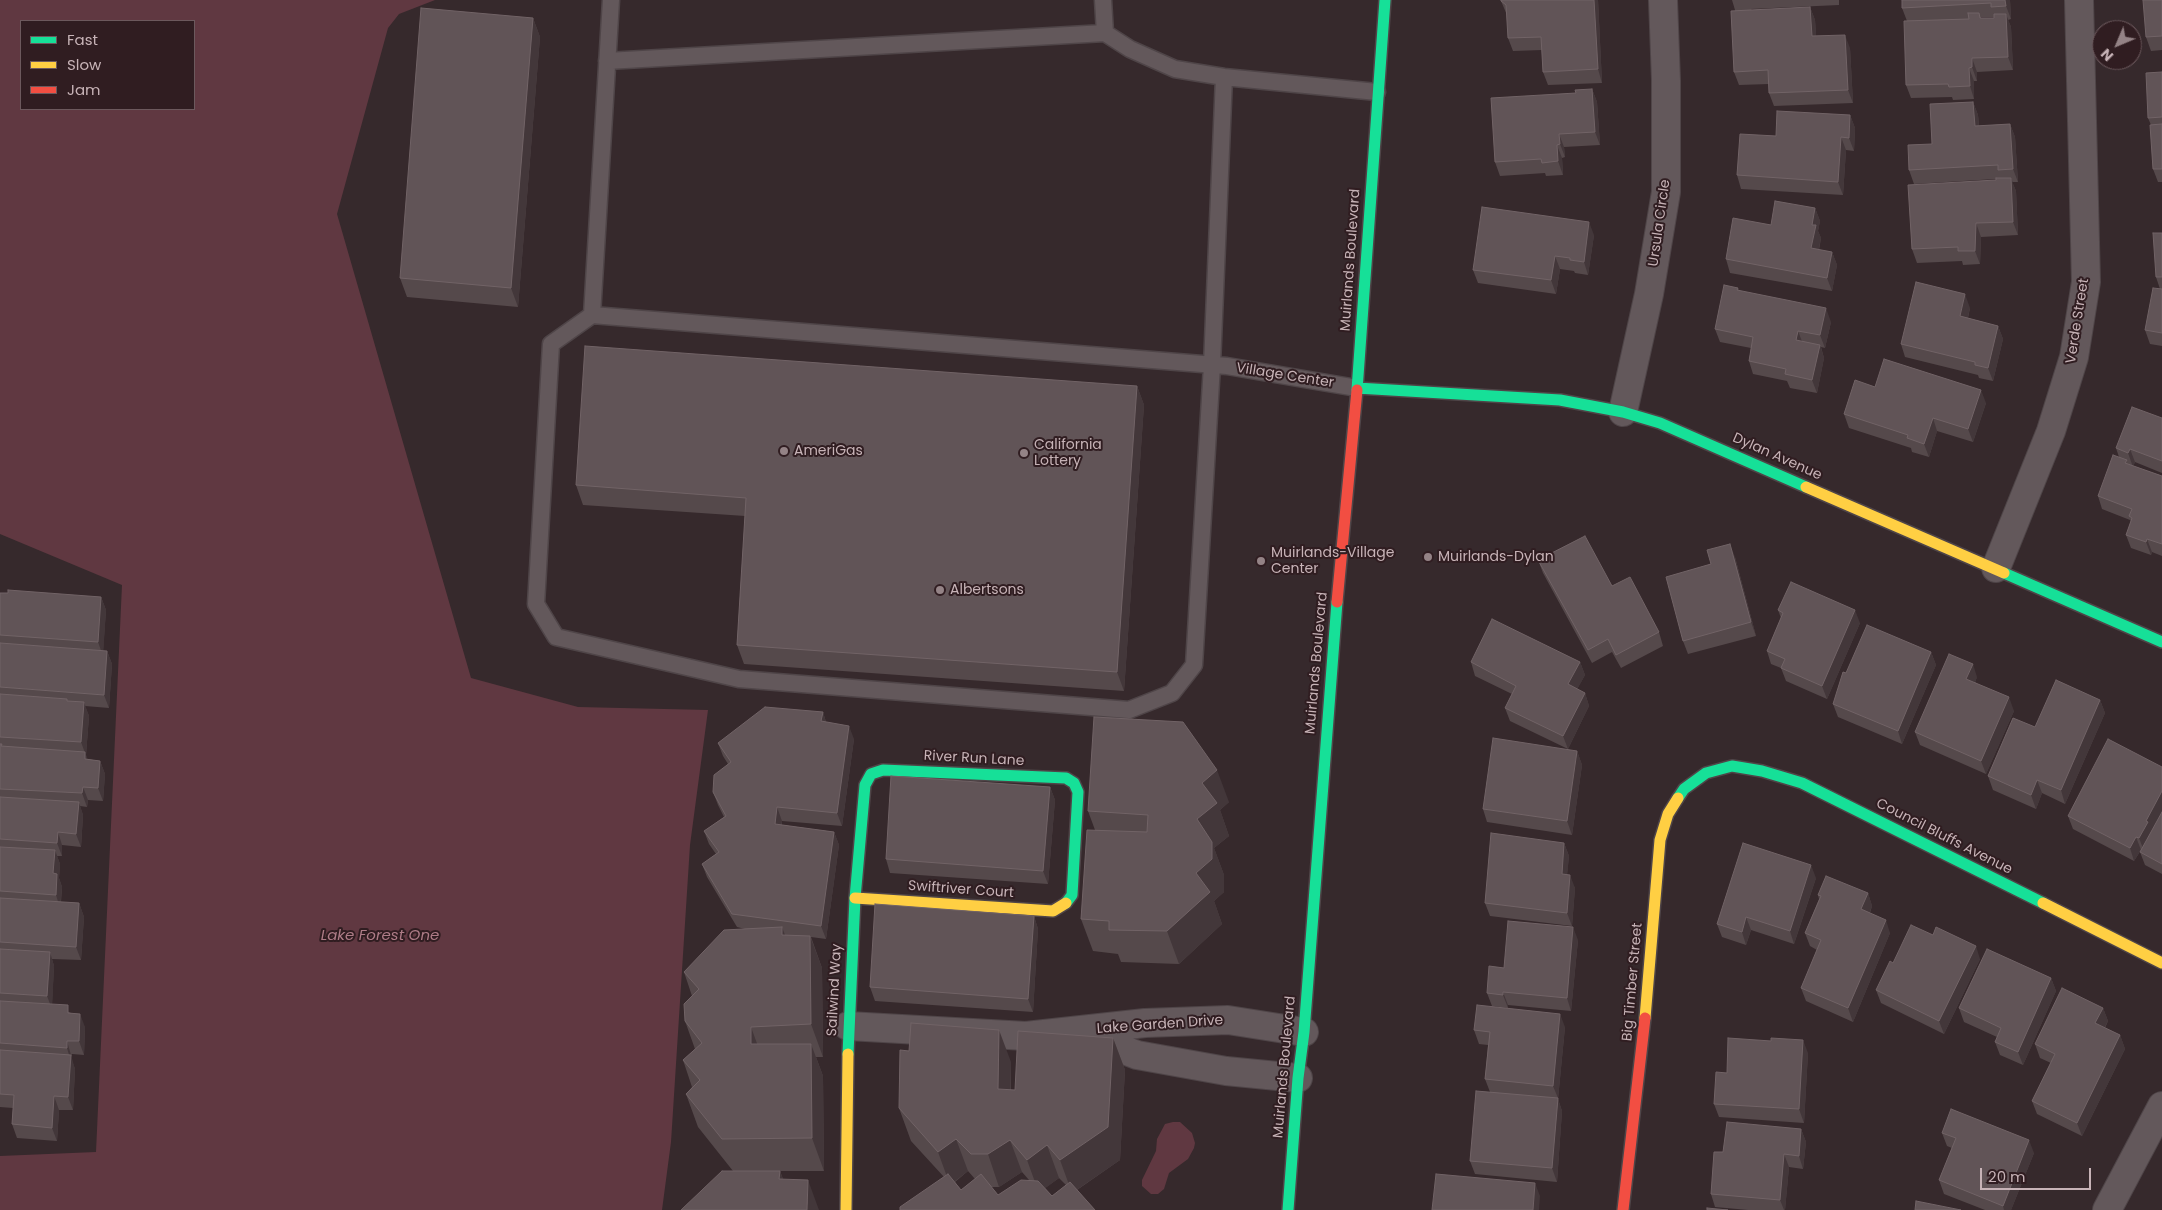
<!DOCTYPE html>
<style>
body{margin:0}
#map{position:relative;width:2162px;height:1210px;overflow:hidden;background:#36292c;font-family:Poppins,sans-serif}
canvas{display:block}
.legend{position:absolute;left:20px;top:20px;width:175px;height:90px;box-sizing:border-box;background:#301d21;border:1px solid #6c595d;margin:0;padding:6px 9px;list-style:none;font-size:15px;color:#c7b3b7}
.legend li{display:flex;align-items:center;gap:10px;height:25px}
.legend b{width:25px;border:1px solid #6c595d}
.north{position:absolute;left:2092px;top:20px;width:50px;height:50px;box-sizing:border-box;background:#301d21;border:1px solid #6c595d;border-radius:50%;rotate:225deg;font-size:14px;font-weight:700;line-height:20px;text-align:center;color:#c7b3b7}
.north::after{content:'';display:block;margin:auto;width:18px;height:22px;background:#948386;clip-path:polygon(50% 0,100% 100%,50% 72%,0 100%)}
.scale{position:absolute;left:1980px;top:1168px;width:111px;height:22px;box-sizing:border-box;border:2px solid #c7b3b7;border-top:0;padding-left:6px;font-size:15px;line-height:18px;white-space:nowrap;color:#c7b3b7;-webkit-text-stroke:4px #301d21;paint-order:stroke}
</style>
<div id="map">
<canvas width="2162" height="1210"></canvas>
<ul class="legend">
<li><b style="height:6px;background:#16e098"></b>Fast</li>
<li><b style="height:6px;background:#ffcf43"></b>Slow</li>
<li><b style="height:6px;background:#f24e42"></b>Jam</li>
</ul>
<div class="north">N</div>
<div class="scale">20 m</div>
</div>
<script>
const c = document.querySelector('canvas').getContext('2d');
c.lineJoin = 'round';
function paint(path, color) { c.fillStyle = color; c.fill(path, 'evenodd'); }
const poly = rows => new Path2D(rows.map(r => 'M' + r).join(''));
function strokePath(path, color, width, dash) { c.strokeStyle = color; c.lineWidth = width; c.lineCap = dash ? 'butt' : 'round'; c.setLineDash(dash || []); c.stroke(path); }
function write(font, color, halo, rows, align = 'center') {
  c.font = font + ' Poppins,sans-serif'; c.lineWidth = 4; c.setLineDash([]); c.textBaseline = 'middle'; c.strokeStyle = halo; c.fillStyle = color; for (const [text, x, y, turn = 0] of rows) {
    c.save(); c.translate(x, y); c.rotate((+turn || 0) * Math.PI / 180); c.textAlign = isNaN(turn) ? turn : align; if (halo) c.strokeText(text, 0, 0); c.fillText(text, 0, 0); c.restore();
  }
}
paint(poly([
 [0,0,435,0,399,14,388,28,337,214,471,678,578,707,708,710,690,845,671,1142,662,1210,0,1210,0,1156,96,1152,122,585,0,534],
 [21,21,194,21,194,109,21,109],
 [1173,1122,1180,1122,1192,1133,1195,1143,1194,1148,1188,1159,1169,1173,1164,1189,1158,1194,1151,1194,1142,1186,1142,1180,1156,1151,1157,1139,1165,1124]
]), '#603841');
const lane = poly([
 [611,0,592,315,1227,366,1357,388],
 [1103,0,1105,33],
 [607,61,1105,33,1130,49,1175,69,1224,77,1377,92],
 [592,315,551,344,536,604,556,637,739,679,1129,710,1172,693,1194,665,1212,365,1224,77]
]);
const street = poly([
 [1623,412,1649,294,1666,192,1666,81,1663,0],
 [1996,568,2051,431,2074,357,2086,282,2079,0],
 [848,1026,1026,1036,1145,1023,1228,1020,1304,1032],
 [1081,1033,1137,1055,1226,1071,1298,1078],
 [2107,1210,2162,1106]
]);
const fast = poly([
 [1357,388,1560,400,1623,412,1660,423,1806,487],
 [1357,390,1385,0],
 [2004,573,2162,642],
 [1678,798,1684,789,1706,773,1732,766,1762,771,1802,783,2043,903],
 [848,1054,855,898,865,785,871,774,883,770,1066,778,1074,783,1078,792,1072,895,1066,903],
 [1288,1210,1298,1078,1304,1032,1337,602]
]);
const slow = poly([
 [1806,487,2004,573],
 [855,898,1053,911,1066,903],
 [2043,903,2162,963],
 [1645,1018,1660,840,1668,814,1678,798],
 [846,1210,848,1054]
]);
const jam = poly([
 [1337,602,1357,390],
 [1623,1210,1645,1018]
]);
strokePath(lane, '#4f4548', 19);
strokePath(street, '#4f4548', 30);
strokePath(fast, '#4f4548', 14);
strokePath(slow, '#4f4548', 14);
strokePath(jam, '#4f4548', 14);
strokePath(lane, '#63585b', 16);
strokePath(street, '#63585b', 28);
strokePath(fast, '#16e098', 11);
strokePath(slow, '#ffcf43', 11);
strokePath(jam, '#f24e42', 11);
paint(poly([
 [1598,0,1602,83,1548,85,1543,72,1542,50,1513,51,1508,38,1507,15,1501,1],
 [1732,0,1839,0,1839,5,1751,9,1752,10,1810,7,1815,20,1816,36,1850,48,1853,103,1774,106,1769,93,1769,84,1739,85,1734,72,1735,10],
 [1902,0,2010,0,2011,19,2008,20,2011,27,2013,70,1977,72,1977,81,1974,81,1974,99,1953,100,1952,97,1911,98,1906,85,1907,21,1902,8],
 [1981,17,1994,17,1994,18,1981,18],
 [2162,0,2162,50,2151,51,2146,37],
 [533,18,540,37,518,307,407,297,400,278],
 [2162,72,2162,182,2158,182,2153,169,2151,125,2148,118],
 [1592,89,1597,102,1600,145,1564,147,1565,157,1562,158,1563,175,1546,176,1545,173,1500,176,1495,162,1576,93],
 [1973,102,1978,115,1979,126,2010,124,2015,137,2018,182,2012,182,2016,191,2018,235,1981,237,1980,264,1963,265,1962,261,1917,263,1912,249,1996,180,1996,179,1914,184,1909,170,1932,144],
 [1850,115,1855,128,1854,151,1846,150,1843,195,1741,189,1737,175,1776,136],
 [1815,208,1820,221,1818,231,1821,238,1819,250,1832,252,1837,265,1832,291,1730,273,1726,259,1771,225],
 [2162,233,2162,346,2150,344,2145,330,2160,289,2156,277],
 [1594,235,1588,275,1575,273,1574,271,1560,269,1556,294,1478,283,1473,270],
 [1738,288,1739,291,1831,322,1825,348,1821,347,1824,358,1817,393,1790,388,1787,381,1753,374,1749,361,1751,348,1720,342,1715,329],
 [1970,308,1968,318,1998,326,2003,339,1993,381,1979,378,1978,375,1905,357,1901,344],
 [1137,386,1144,405,1124,691,744,664,737,645,745,516,583,505,576,485],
 [1875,387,1986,403,1973,442,1937,431,1929,457,1912,452,1911,448,1849,428,1844,414],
 [2162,418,2162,473,2135,462,2133,466,2162,476,2162,556,2152,552,2151,555,2131,548,2126,535,2131,521,2130,520,2102,509,2098,496,2119,457,2116,448],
 [1735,557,1756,636,1688,654,1683,641,1711,564],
 [1538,560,1612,586,1659,632,1663,646,1621,668,1612,652,1592,663,1543,573],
 [0,593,101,597,106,610,103,651,107,651,112,664,109,708,85,706,89,716,86,755,87,759,100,761,105,774,103,801,88,800,87,807,80,806,83,815,81,847,62,845,62,856,57,856,60,864,59,878,62,887,61,902,79,903,84,917,81,960,52,959,54,966,52,1004,71,1013,85,1027,84,1055,72,1054,71,1058,75,1069,73,1110,59,1110,57,1141,17,1138,12,1124,13,1108,0,1107],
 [1778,610,1860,623,1827,699,1786,681,1781,668,1771,664,1767,651,1781,618],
 [1931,652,1936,665,1902,744,1838,717,1833,704,1846,673],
 [1471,662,1580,662,1585,675,1577,689,1585,693,1589,706,1568,749,1510,721,1505,708,1512,694,1475,676],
 [1977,677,1975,682,2014,711,1986,774,1920,745,1915,732],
 [2100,700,2105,713,2065,804,2042,793,2036,809,1993,790,1988,776,2035,727],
 [823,712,826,722,854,739,842,826,782,821,782,825,834,832,839,845,826,939,811,937,822,968,823,1057,816,1057,823,1076,824,1171,780,1171,783,1179,819,1210,733,1171,698,1127,686,1094,692,1087,683,1060,695,1049,685,1021,692,996,684,972,745,929,737,927,707,877,702,864,716,854,709,844,704,831,724,817,718,805,713,792,728,764,723,756,718,743],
 [1577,751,1582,765,1572,835,1487,822,1483,809],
 [2162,767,2162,874,2145,865,2140,852,2141,850,2134,861,2073,829,2068,816],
 [1050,787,1055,800,1048,884,890,873,886,859],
 [1229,802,1220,810,1229,836,1214,848,1224,875,1224,892,1214,901,1222,924,1179,964,1121,962,1118,954,1093,951,1081,919,1095,830,1088,811],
 [1564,843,1569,856,1567,874,1575,888,1572,926,1490,916,1485,903],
 [1816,878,1794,944,1751,930,1746,945,1722,937,1717,924],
 [1868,893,1872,906,1870,913,1890,933,1853,1022,1806,1001,1801,988,1817,950,1810,946,1805,933,1819,899,1818,895],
 [1034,916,1038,929,1033,1012,875,1001,870,987],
 [1578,940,1571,1011,1508,1005,1508,1008,1492,1006,1487,993,1504,968],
 [1980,959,1944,1034,1881,1003,1876,990,1893,963],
 [2051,978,2056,991,2023,1065,2000,1055,1995,1042,1997,1037,1964,1022,1959,1008],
 [2103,1008,2108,1021,2105,1028,2120,1035,2125,1049,2082,1136,2037,1114,2032,1101,2051,1063,2040,1058,2035,1044],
 [1565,1027,1558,1099,1562,1111,1557,1182,1475,1174,1470,1161,1490,1092,1485,1079,1488,1045,1479,1044,1474,1030],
 [1113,1038,1125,1070,1120,1160,1077,1190,1095,1210,900,1210,944,1177,911,1141,899,1108,1011,1062,1011,1090,1015,1090],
 [968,1171,975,1179,961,1190,955,1182],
 [1022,1172,1029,1180,998,1195,991,1187,999,1187],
 [1059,1178,1066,1185,1052,1196,1045,1188],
 [1771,1041,1808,1053,1804,1123,1719,1117,1714,1104,1727,1073],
 [1801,1129,1806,1142,1803,1169,1789,1167,1785,1210,1748,1210,1715,1207,1711,1194,1723,1152],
 [1942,1133,2034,1153,2011,1210,1985,1210,1944,1194,1939,1180,1952,1148,1947,1146]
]), '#55494b');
paint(poly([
 [1594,0,1598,0,1602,83,1598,69],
 [2005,0,2010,0,2011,19,2006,6],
 [1810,7,1815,20,1817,49,1812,36],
 [2006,14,2011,27,2013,70,2008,57],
 [533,18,540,37,518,307,511,288],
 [1845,35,1850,48,1853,103,1848,90],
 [1972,58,1977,72,1977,81,1972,67],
 [1969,68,1974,81,1974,99,1970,86],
 [1592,89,1597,102,1600,145,1595,132],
 [1973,102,1978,115,1980,139,1975,126],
 [1850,115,1855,128,1854,151,1849,138],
 [2010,124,2015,137,2018,182,2013,169],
 [1559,134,1564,147,1565,157,1560,144],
 [1841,137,1846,150,1843,195,1838,182],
 [1557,145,1562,158,1563,175,1558,161],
 [2011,178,2016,191,2018,235,2013,222],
 [1815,208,1820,221,1818,231,1821,238,1816,262,1811,248,1812,225],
 [1589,222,1594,235,1588,275,1584,262],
 [1976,223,1981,237,1980,264,1975,251],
 [1832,252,1837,265,1832,291,1827,278],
 [1555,256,1560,269,1556,294,1551,280],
 [1965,294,1970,308,1965,329,1960,316],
 [1826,308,1831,322,1825,348,1820,335],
 [1998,326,2003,339,1993,381,1988,368],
 [1798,331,1803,344,1796,340],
 [1820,345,1824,358,1817,393,1812,380],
 [1137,386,1144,405,1124,691,1117,672],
 [1981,390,1986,403,1973,442,1968,429],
 [1933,418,1937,431,1929,457,1924,444],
 [2130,449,2135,462,2133,467,2128,453],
 [2147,539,2152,552,2151,555,2146,542],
 [1730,544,1735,557,1756,636,1751,622],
 [101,597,106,610,103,656,98,642],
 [1855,610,1860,623,1827,699,1822,686],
 [107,651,112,664,109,708,104,695],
 [1931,652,1936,665,1902,744,1898,731],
 [1580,662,1585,675,1573,697,1568,684],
 [1973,664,1977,677,1971,692,1966,679],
 [1585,693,1589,706,1568,749,1563,736],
 [2009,697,2014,711,1986,774,1981,761],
 [2100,700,2105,713,2065,804,2061,790],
 [84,702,89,716,86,755,90,766,85,759,85,753,81,742],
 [823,712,827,726,821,721],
 [849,726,854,739,842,826,837,813],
 [1577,751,1582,765,1572,835,1567,821],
 [100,761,105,774,103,801,98,788],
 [1217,770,1229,802,1220,810,1229,836,1214,848,1224,875,1224,892,1214,901,1222,924,1179,964,1167,931,1197,819,1202,783],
 [2037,780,2042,793,2036,809,2031,795],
 [83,787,88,800,87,807,82,793],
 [1050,787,1055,800,1048,884,1043,871],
 [2162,791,2162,813,2144,851,2139,838,2146,821],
 [79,802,83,815,81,847,76,834],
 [777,807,782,821,780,837,775,824],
 [58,832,62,845,62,856,57,843],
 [834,832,839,845,826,939,821,926],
 [2136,837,2141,850,2134,861,2130,848],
 [1564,843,1569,856,1566,887,1562,874],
 [55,850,60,864,59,878,62,887,60,908,56,895,53,873],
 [1811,865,1816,878,1794,944,1790,931],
 [1570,875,1575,888,1572,926,1567,913],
 [1868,893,1872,906,1866,922,1861,909],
 [79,903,84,917,81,960,76,947],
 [1034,916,1038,929,1033,1012,1028,999],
 [1746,917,1751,930,1746,945,1742,932],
 [1886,920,1890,933,1853,1022,1848,1008],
 [782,927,794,959,782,935],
 [1573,927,1578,940,1571,1011,1567,998],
 [810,936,822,968,823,1057,811,1024],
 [1976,946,1980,959,1944,1034,1939,1021],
 [50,952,54,966,52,1009,47,996],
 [2051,978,2056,991,2023,1065,2018,1052],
 [1503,992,1508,1005,1508,1008,1503,995],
 [2103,1008,2108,1021,2100,1036,2095,1023],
 [80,1014,85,1027,84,1055,79,1041],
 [1560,1014,1565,1027,1558,1099,1562,1111,1557,1182,1552,1168,1558,1098,1553,1086],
 [751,1027,763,1060,751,1044],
 [999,1030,1011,1062,1010,1122,998,1089],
 [2120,1035,2125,1049,2082,1136,2077,1123],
 [1113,1038,1125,1070,1120,1160,1072,1193,1060,1160],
 [1803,1040,1808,1053,1804,1123,1799,1109],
 [67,1041,75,1069,73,1110,68,1097,70,1058,67,1048],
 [811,1044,823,1076,824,1171,812,1138],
 [54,1096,59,1110,57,1141,52,1128],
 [1801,1129,1806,1142,1803,1169,1799,1156],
 [956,1139,968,1171,950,1185,938,1152],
 [1010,1140,1022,1172,999,1187,988,1154],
 [2029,1140,2034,1153,2011,1210,2004,1210,2003,1206],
 [1047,1145,1059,1178,1039,1193,1027,1160],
 [1784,1154,1789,1167,1785,1210,1784,1210,1780,1200],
 [780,1171,792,1203,779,1179],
 [808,1180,819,1210,807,1210],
 [1535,1183,1540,1196,1539,1210,1533,1210]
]), '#43373a');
const building = poly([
 [1501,0,1594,0,1598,69,1543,72,1541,37,1508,38,1506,5,1501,1,1501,0],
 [1902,0,2005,0,2006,6,1991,7,1991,3,1902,8,1902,0],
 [2143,0,2162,0,2162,36,2146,37,2143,0],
 [1810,7,1812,36,1845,35,1848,90,1769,93,1768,70,1734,72,1731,11,1810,7],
 [421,8,533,18,511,288,400,278,421,8],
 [1968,13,1979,13,1980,18,1994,18,1994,14,2006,14,2008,57,1972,58,1972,67,1969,68,1970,86,1949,87,1948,84,1906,85,1904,21,1969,19,1968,13],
 [2162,72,2162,117,2148,118,2146,73,2162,72],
 [1592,89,1595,132,1559,134,1560,144,1557,145,1558,161,1542,163,1541,159,1495,162,1491,98,1576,93,1575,90,1592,89],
 [1973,102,1975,126,2010,124,2013,169,1998,170,1998,165,1909,170,1908,145,1932,144,1930,104,1973,102],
 [1777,111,1850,115,1849,138,1841,137,1838,182,1737,175,1740,134,1776,136,1777,111],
 [2162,124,2162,169,2153,169,2150,125,2162,124],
 [1996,178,2011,178,2013,222,1976,223,1975,251,1958,251,1958,247,1912,249,1908,185,1996,180,1996,178],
 [1775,201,1815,208,1812,225,1816,225,1811,248,1832,252,1827,278,1726,259,1733,218,1771,225,1775,201],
 [1482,207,1589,222,1584,262,1570,260,1570,258,1555,256,1551,280,1473,270,1482,207],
 [2153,233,2162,233,2162,277,2156,277,2153,233],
 [1916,282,1965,294,1960,316,1998,326,1988,368,1975,365,1975,362,1901,344,1916,282],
 [1724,285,1738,288,1737,290,1826,308,1820,335,1798,331,1796,340,1820,345,1812,380,1785,374,1786,369,1749,361,1753,337,1715,329,1724,285],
 [2153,288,2162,289,2162,333,2145,330,2153,288],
 [585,346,1137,386,1117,672,737,645,746,498,576,485,585,346],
 [1884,359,1981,390,1968,429,1933,418,1924,444,1907,438,1908,435,1844,414,1855,380,1875,387,1884,359],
 [2132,407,2162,418,2162,461,2130,449,2128,453,2116,448,2132,407],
 [2113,455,2127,460,2125,463,2162,476,2162,544,2147,539,2146,542,2126,535,2132,518,2129,516,2132,509,2098,496,2113,455],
 [1585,536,1612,586,1630,577,1659,632,1616,655,1608,639,1588,650,1538,560,1585,536],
 [1730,544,1751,622,1683,641,1666,577,1711,564,1707,550,1730,544],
 [1791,582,1855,610,1822,686,1781,668,1785,659,1767,651,1783,613,1778,610,1791,582],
 [8,590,101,597,98,642,0,635,0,593,8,593,8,590],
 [1492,619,1580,662,1568,684,1585,693,1563,736,1505,708,1516,686,1471,662,1492,619],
 [1867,625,1931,652,1898,731,1833,704,1843,672,1846,673,1867,625],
 [0,643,107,651,104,695,0,687,0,643],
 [1949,654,1973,664,1966,679,2009,697,1981,761,1915,732,1949,654],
 [2056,680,2100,700,2061,790,2037,780,2031,795,1988,776,2013,718,2035,727,2056,680],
 [0,694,67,699,67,701,84,702,81,742,0,737,0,694],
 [765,707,823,712,821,721,849,726,837,813,777,807,775,824,834,832,821,926,732,914,702,864,719,852,704,831,726,816,713,792,714,775,731,762,718,743,765,707],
 [1094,717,1183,722,1217,770,1202,783,1217,803,1197,819,1212,842,1212,859,1196,873,1210,892,1167,931,1109,930,1109,921,1081,919,1087,830,1147,832,1148,815,1088,811,1094,717],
 [1493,738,1577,751,1567,821,1483,809,1493,738],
 [2108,739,2162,767,2162,791,2146,821,2148,822,2139,838,2136,837,2130,848,2068,816,2108,739],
 [0,744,2,744,1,746,85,752,85,759,100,761,98,788,83,787,82,793,0,789,0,744],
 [891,776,1050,787,1043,871,886,859,891,776],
 [0,797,79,802,76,834,58,832,57,843,0,839,0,797],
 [2162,812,2162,864,2140,852,2162,812],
 [1491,833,1564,843,1562,874,1570,875,1567,913,1485,903,1491,833],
 [1743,843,1811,865,1790,931,1746,917,1742,932,1717,924,1743,843],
 [0,847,55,850,53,873,57,874,56,895,0,891,0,847],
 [1826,876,1868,893,1861,909,1886,920,1848,1008,1801,988,1821,940,1805,933,1821,896,1818,895,1826,876],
 [0,898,79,903,76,947,0,942,0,898],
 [875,904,1034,916,1028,999,870,987,875,904],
 [1508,921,1573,927,1567,998,1503,992,1503,995,1487,993,1489,966,1504,968,1508,921],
 [1911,925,1933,935,1936,927,1976,946,1939,1021,1876,990,1890,961,1893,963,1911,925],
 [782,927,782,935,810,936,811,1024,751,1027,751,1044,811,1044,812,1138,722,1139,686,1094,700,1080,683,1060,702,1043,685,1021,684,1004,699,989,684,972,724,930,782,927],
 [0,949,50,952,47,996,0,993,0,949],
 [1987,949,2051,978,2018,1052,1995,1042,2001,1028,1959,1008,1987,949],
 [2062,988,2103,1008,2095,1023,2120,1035,2077,1123,2032,1101,2055,1054,2035,1044,2062,988],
 [0,1001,68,1005,68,1013,80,1014,79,1041,67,1041,67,1048,0,1043,0,1001],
 [1477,1005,1560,1014,1553,1086,1485,1079,1490,1032,1474,1030,1477,1005],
 [911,1023,999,1030,998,1089,1015,1090,1018,1031,1113,1038,1108,1127,1060,1160,1047,1145,1027,1160,1010,1140,988,1154,971,1154,956,1139,938,1152,899,1108,900,1050,909,1051,911,1023],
 [1728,1038,1771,1041,1771,1038,1803,1040,1799,1109,1714,1104,1716,1072,1727,1073,1728,1038],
 [0,1050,71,1055,68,1097,54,1096,52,1128,12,1124,14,1095,0,1094,0,1050],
 [1476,1091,1558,1098,1552,1168,1470,1161,1476,1091],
 [1951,1109,2029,1140,2003,1206,1939,1180,1956,1138,1942,1133,1951,1109],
 [1727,1122,1801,1129,1799,1156,1784,1154,1780,1200,1711,1194,1714,1152,1723,1152,1727,1122],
 [722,1171,780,1171,779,1179,808,1180,807,1210,681,1210,722,1171],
 [948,1174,961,1190,981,1174,998,1195,1021,1180,1038,1181,1052,1196,1070,1182,1095,1210,900,1210,900,1207,948,1174],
 [1436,1174,1535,1183,1533,1210,1432,1210,1436,1174],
 [1916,1201,1961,1210,1915,1210,1916,1201],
 [1707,1208,1728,1210,1707,1210,1707,1208]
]);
paint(building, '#615457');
strokePath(building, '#716366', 1);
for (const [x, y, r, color] of [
 [784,451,5,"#948386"],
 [1024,453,5,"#948386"],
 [1428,557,5,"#948386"],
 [1261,561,5,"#948386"],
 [940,590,5,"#948386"]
]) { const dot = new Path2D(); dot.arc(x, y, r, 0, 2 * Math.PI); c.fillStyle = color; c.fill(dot); strokePath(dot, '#301d21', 2); }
write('14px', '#c7b3b7', '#301d21', [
 ["Ursula Circle",1660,223,-82],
 ["Muirlands Boulevard",1351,260,-86],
 ["Verde Street",2078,321,-81],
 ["Village Center",1285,376,9],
 ["Dylan Avenue",1777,457,24],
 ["Muirlands Boulevard",1317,663,-85],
 ["River Run Lane",974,759,3],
 ["Council Bluffs Avenue",1944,837,27],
 ["Swiftriver Court",961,890,4],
 ["Big Timber Street",1633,982,-85],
 ["Sailwind Way",835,990,-87],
 ["Lake Garden Drive",1160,1025,-4],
 ["Muirlands Boulevard",1285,1067,-85]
]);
write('14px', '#c7b3b7', '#301d21', [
 ["California",1034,445],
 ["Lottery",1034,461],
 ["AmeriGas",794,451],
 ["Muirlands-Village",1271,553],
 ["Center",1271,569],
 ["Muirlands-Dylan",1438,557],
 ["Albertsons",950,590]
], 'left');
write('italic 15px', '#ae7c87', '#301d21', [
 ["Lake Forest One",380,936]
]);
</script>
